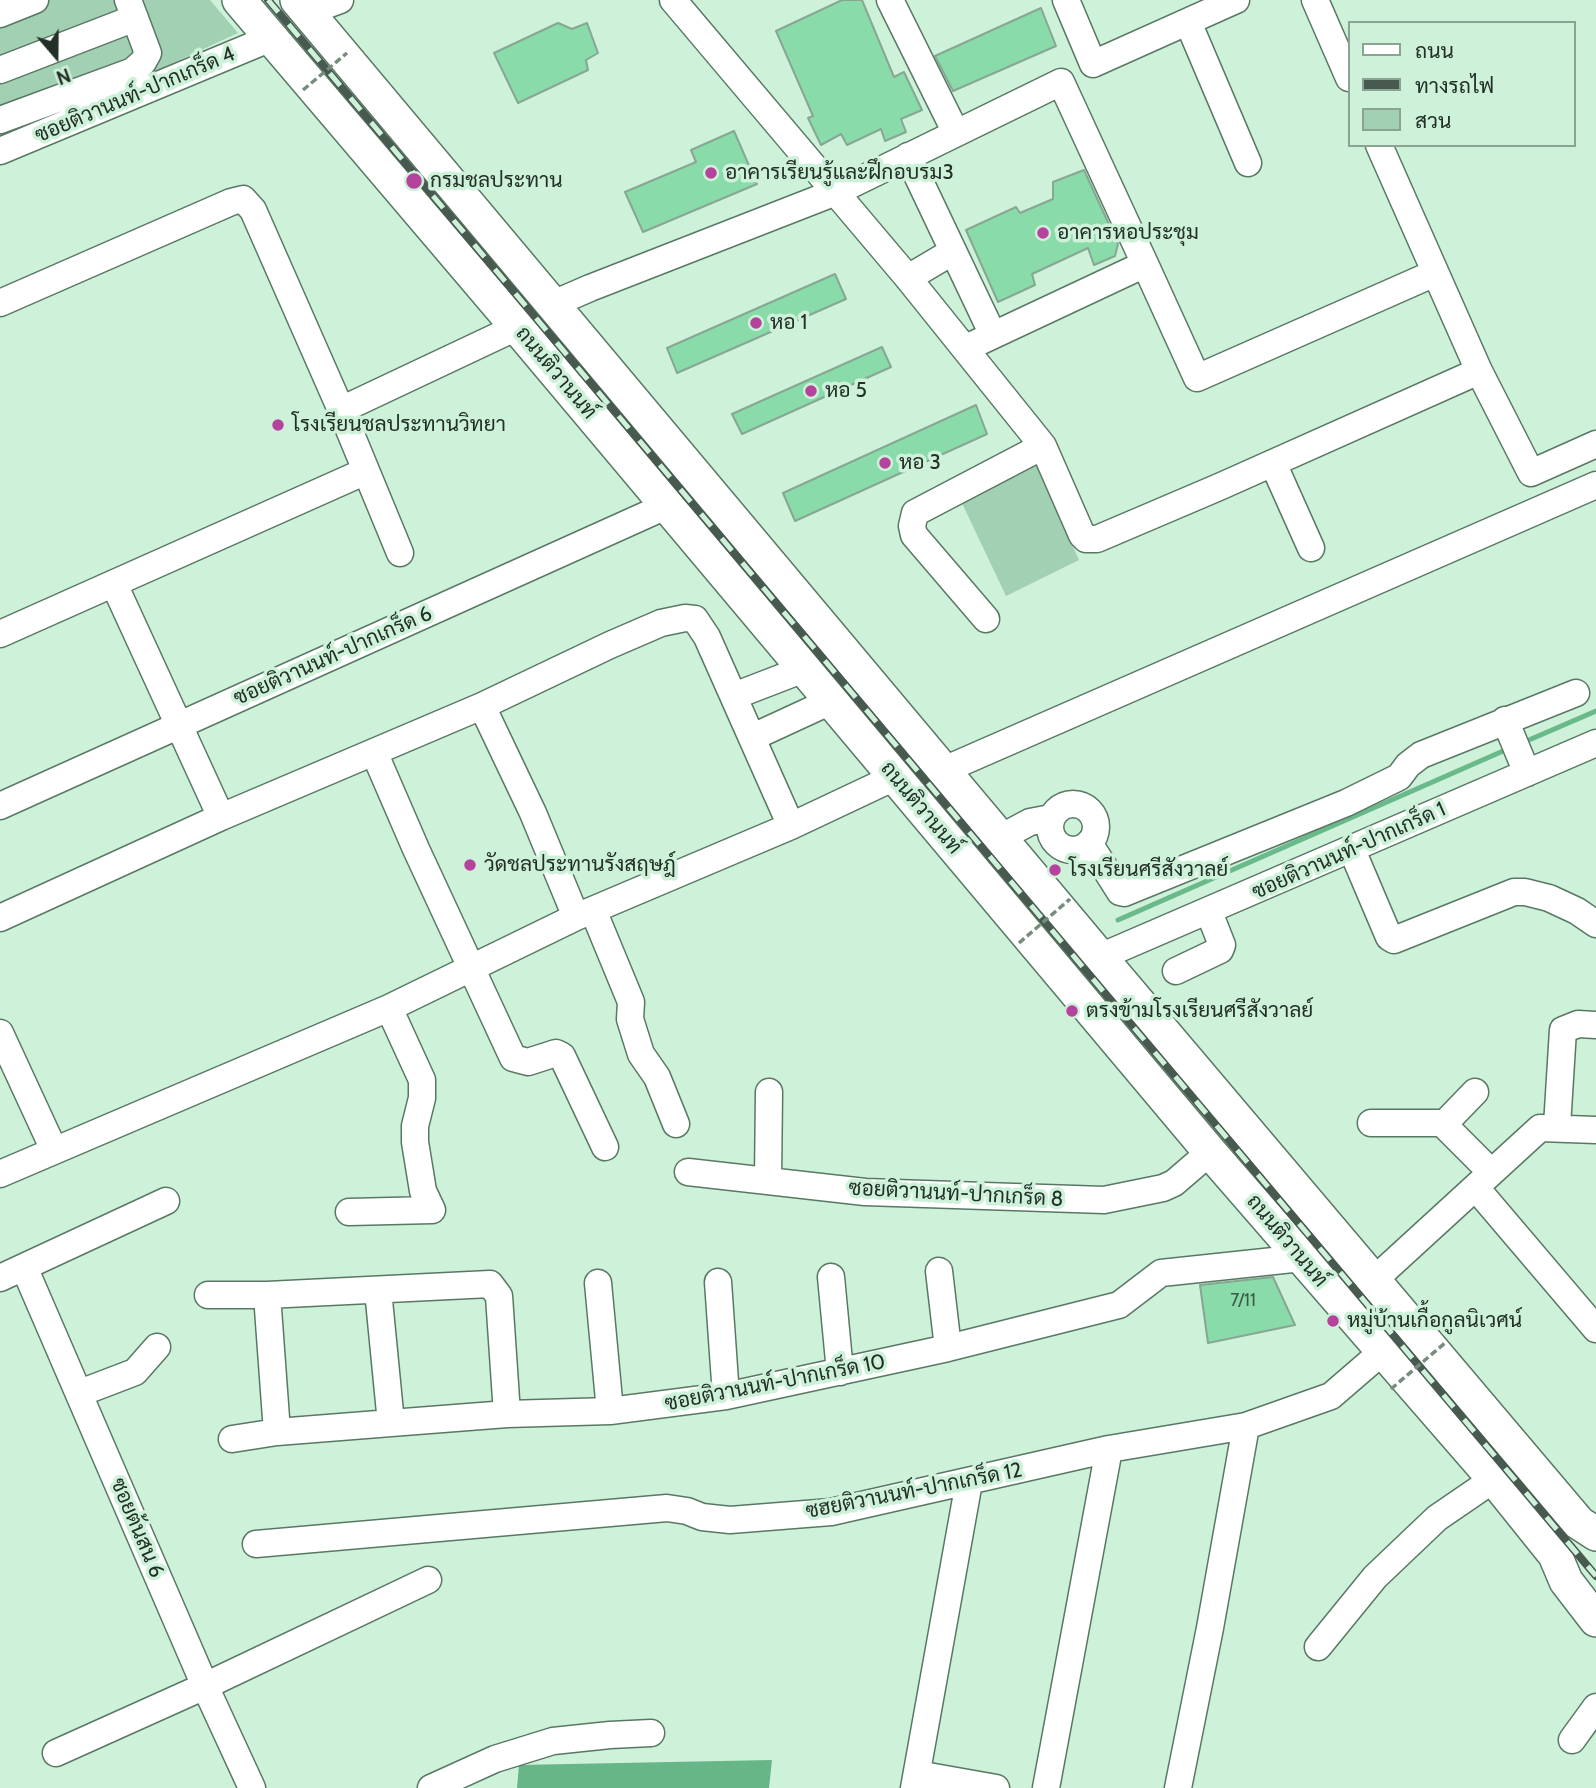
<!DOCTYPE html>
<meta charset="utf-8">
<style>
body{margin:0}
#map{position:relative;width:1596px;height:1788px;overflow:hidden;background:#cef1da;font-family:Cabin,Sarabun,sans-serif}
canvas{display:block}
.legend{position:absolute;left:1348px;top:21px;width:228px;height:126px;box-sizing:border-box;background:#cef1da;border:2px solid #8aa493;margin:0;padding:9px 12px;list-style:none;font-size:21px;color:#233028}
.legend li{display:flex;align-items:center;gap:14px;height:35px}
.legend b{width:35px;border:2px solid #8aa493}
.north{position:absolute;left:21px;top:21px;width:70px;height:70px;-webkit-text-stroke:5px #cef1da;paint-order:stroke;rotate:160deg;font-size:19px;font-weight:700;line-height:28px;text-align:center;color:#233028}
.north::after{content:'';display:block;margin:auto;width:24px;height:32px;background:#233028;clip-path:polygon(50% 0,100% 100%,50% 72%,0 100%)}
</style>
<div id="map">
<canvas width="1596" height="1788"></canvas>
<ul class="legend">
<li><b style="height:9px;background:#fff"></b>ถนน</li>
<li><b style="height:9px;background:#485a4f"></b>ทางรถไฟ</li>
<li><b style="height:19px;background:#a1d0b2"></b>สวน</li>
</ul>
<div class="north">N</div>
</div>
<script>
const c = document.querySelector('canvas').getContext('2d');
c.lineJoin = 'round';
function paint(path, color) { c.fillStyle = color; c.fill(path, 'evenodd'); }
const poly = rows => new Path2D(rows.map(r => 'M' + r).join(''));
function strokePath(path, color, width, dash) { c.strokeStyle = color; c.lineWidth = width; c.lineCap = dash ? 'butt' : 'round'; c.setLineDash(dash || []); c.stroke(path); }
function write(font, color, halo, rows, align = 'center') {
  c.font = font + ' Cabin,Sarabun,sans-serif'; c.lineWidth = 7; c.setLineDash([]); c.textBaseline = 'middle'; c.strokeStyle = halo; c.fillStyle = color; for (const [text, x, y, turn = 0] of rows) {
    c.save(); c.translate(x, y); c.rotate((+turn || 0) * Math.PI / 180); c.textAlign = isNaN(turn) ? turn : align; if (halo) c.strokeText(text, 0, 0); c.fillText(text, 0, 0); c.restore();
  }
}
paint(poly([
 [0,0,210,0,238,33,0,143],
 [1035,463,1079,560,1006,596,960,499]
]), '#a1d0b2');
paint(poly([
 [772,1760,769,1788,517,1788,519,1765]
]), '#66b687');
strokePath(poly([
 [1522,743,1596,711],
 [1118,920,1510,748]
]), '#6ab98a', 5);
const building = poly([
 [842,0,862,0,894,77,904,72,922,110,901,119,906,132,885,141,881,129,847,145,841,134,821,145,808,118,813,116,776,31,842,0],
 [1041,8,1056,46,953,91,935,56,1041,8],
 [558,23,572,29,587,23,598,53,586,60,588,70,518,103,494,53,558,23],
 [331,71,501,273,500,274,328,74,331,71],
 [734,131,757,184,643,232,625,192,696,162,691,150,734,131],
 [1084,170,1118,244,1115,256,1094,265,1088,248,1032,274,1035,285,998,302,966,230,1016,207,1020,213,1053,199,1053,182,1084,170],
 [835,274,846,299,677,373,667,348,835,274],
 [882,347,891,367,742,434,732,414,882,347],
 [976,405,987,434,795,521,783,493,976,405],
 [1273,1277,1295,1325,1208,1343,1200,1285,1273,1277]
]);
paint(building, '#8adbaa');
strokePath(building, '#86a792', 2);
const minor = poly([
 [673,0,908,278,1043,446,1082,535,1086,539,1097,539,1219,487,1479,371],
 [890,0,956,133],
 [1066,0,1093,64,1236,0],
 [1315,0,1349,78],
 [307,12,340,0],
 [0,14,35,0],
 [1188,22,1248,163],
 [0,70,135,18],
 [0,120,133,71,143,62,148,53,128,0],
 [1379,145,1479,371,1531,473,1596,444],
 [0,151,271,38],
 [908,156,993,335],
 [908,278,952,252],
 [0,303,231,202,243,199,253,210,341,410,400,553],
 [553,304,590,288,836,192,1061,82,1145,264],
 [966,348,1145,264,1197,378,1435,273],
 [341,410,517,327],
 [1273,463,1311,548],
 [114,584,221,817],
 [986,619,914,535,912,526,915,513,1043,446],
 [0,634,366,471],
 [734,696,804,669],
 [482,706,533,813,576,917],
 [1505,720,1527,773],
 [753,737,831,701],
 [374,752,416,849,513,1058,528,1062,556,1053,562,1056,605,1147],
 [944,770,1596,485],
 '1050 827a23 23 0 1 1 46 0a23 23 0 1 1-46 0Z',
 [0,806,666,506],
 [1000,838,1030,822,1051,818],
 [1089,843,1120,892,1124,893,1346,803,1399,777,1408,765,1421,755,1576,693],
 [1352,850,1389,937,1394,940,1514,892,1525,892,1549,898,1577,911,1596,924],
 [593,910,631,1002,630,1019,641,1054,657,1077,676,1124],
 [0,918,221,817,482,706,610,645,661,623,685,618,695,619,707,637,791,826],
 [1100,957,1596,743],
 [1176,971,1220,950,1222,945,1209,912],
 [0,1033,54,1150],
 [1371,1123,1442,1123,1491,1172],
 [1444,1124,1475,1092],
 [1557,1126,1563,1030,1578,1024,1596,1025],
 [688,1172,865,1192,1104,1200,1163,1188,1174,1183,1210,1152],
 [0,1174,389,1008,576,917,791,826,895,777],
 [768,1180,769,1092],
 [1476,1188,1596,1329],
 [349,1212,432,1210,423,1191,415,1142,415,1126,422,1098,422,1080,389,1008],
 [24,1267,205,1686,252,1788],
 [939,1271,948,1348],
 [831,1277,840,1372],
 [0,1278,166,1201],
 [1374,1280,1540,1128,1596,1130],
 [718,1282,726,1396],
 [598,1283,610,1411],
 [378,1290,391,1423],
 [208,1295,267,1295,490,1284,499,1296,507,1414],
 [267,1295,277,1432],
 [80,1393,135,1372,157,1347],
 [232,1439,277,1432,391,1423,507,1414,610,1411,726,1396,948,1348,1119,1305,1161,1273,1302,1258],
 [256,1544,667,1508,687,1511,702,1517,730,1520,831,1512,1109,1449,1246,1426,1331,1396,1382,1352],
 [1318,1647,1375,1577,1437,1518,1494,1479],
 [1572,1740,1596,1707],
 [56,1753,205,1686,428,1580],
 [917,1774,996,1788],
 [431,1788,495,1759,553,1741,610,1735,651,1733],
 [914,1788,969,1482],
 [1046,1788,1109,1449],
 [1178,1788,1210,1628,1246,1426]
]);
const major = poly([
 [239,0,517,327,1210,1152,1494,1479,1555,1555,1566,1581,1596,1620],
 [297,0,1100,957,1579,1523,1596,1534]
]);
strokePath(minor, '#597864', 29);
strokePath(major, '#597864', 36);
strokePath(minor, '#fff', 26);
strokePath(major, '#fff', 33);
const rail = poly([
 [268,0,1596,1576]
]);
strokePath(rail, '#485a4f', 8);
strokePath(rail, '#cef1da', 5, [16]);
strokePath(poly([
 [303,90,347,53],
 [1019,943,1070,899],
 [1391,1389,1445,1343]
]), '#758d7d', 3.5, [7, 3.5]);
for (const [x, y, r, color] of [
 [711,173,7,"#b5439e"],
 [414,181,9,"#b5439e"],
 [1043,233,7,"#b5439e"],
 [756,323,7,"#b5439e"],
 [811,391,7,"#b5439e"],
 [278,425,7,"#b5439e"],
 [885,463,7,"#b5439e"],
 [470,865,7,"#b5439e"],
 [1055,870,7,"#b5439e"],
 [1072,1011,7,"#b5439e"],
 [1333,1321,7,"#b5439e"]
]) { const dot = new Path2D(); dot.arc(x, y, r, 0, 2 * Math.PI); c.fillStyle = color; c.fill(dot); strokePath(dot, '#cef1da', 2.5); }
write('18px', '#3d5b48', null, [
 ["7/11",1243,1301]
]);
write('21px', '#233028', '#cef1da', [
 ["ซอยติวานนท์-ปากเกร็ด 4",135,95,-23],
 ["ถนนติวานนท์",556,373,50],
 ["ซอยติวานนท์-ปากเกร็ด 6",333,656,-24],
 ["ถนนติวานนท์",921,808,50],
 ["ซอยติวานนท์-ปากเกร็ด 1",1349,851,-24],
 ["ซอยติวานนท์-ปากเกร็ด 8",956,1194,3],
 ["ถนนติวานนท์",1287,1241,50],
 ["ซอยติวานนท์-ปากเกร็ด 10",775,1383,-11],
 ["ซฮยติวานนท์-ปากเกร็ด 12",914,1491,-11],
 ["ซอยต้นสน 6",137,1528,67]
]);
write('21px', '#233028', '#cef1da', [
 ["อาคารเรียนรู้และฝึกอบรม3",725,173],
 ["กรมชลประทาน",430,181],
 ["อาคารหอประชุม",1057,233],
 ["หอ 1",770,323],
 ["หอ 5",825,391],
 ["โรงเรียนชลประทานวิทยา",292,425],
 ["หอ 3",899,463],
 ["วัดชลประทานรังสฤษฎ์",484,865],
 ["โรงเรียนศรีสังวาลย์",1069,870],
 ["ตรงข้ามโรงเรียนศรีสังวาลย์",1086,1011],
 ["หมู่บ้านเกื้อกูลนิเวศน์",1347,1321]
], 'left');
</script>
